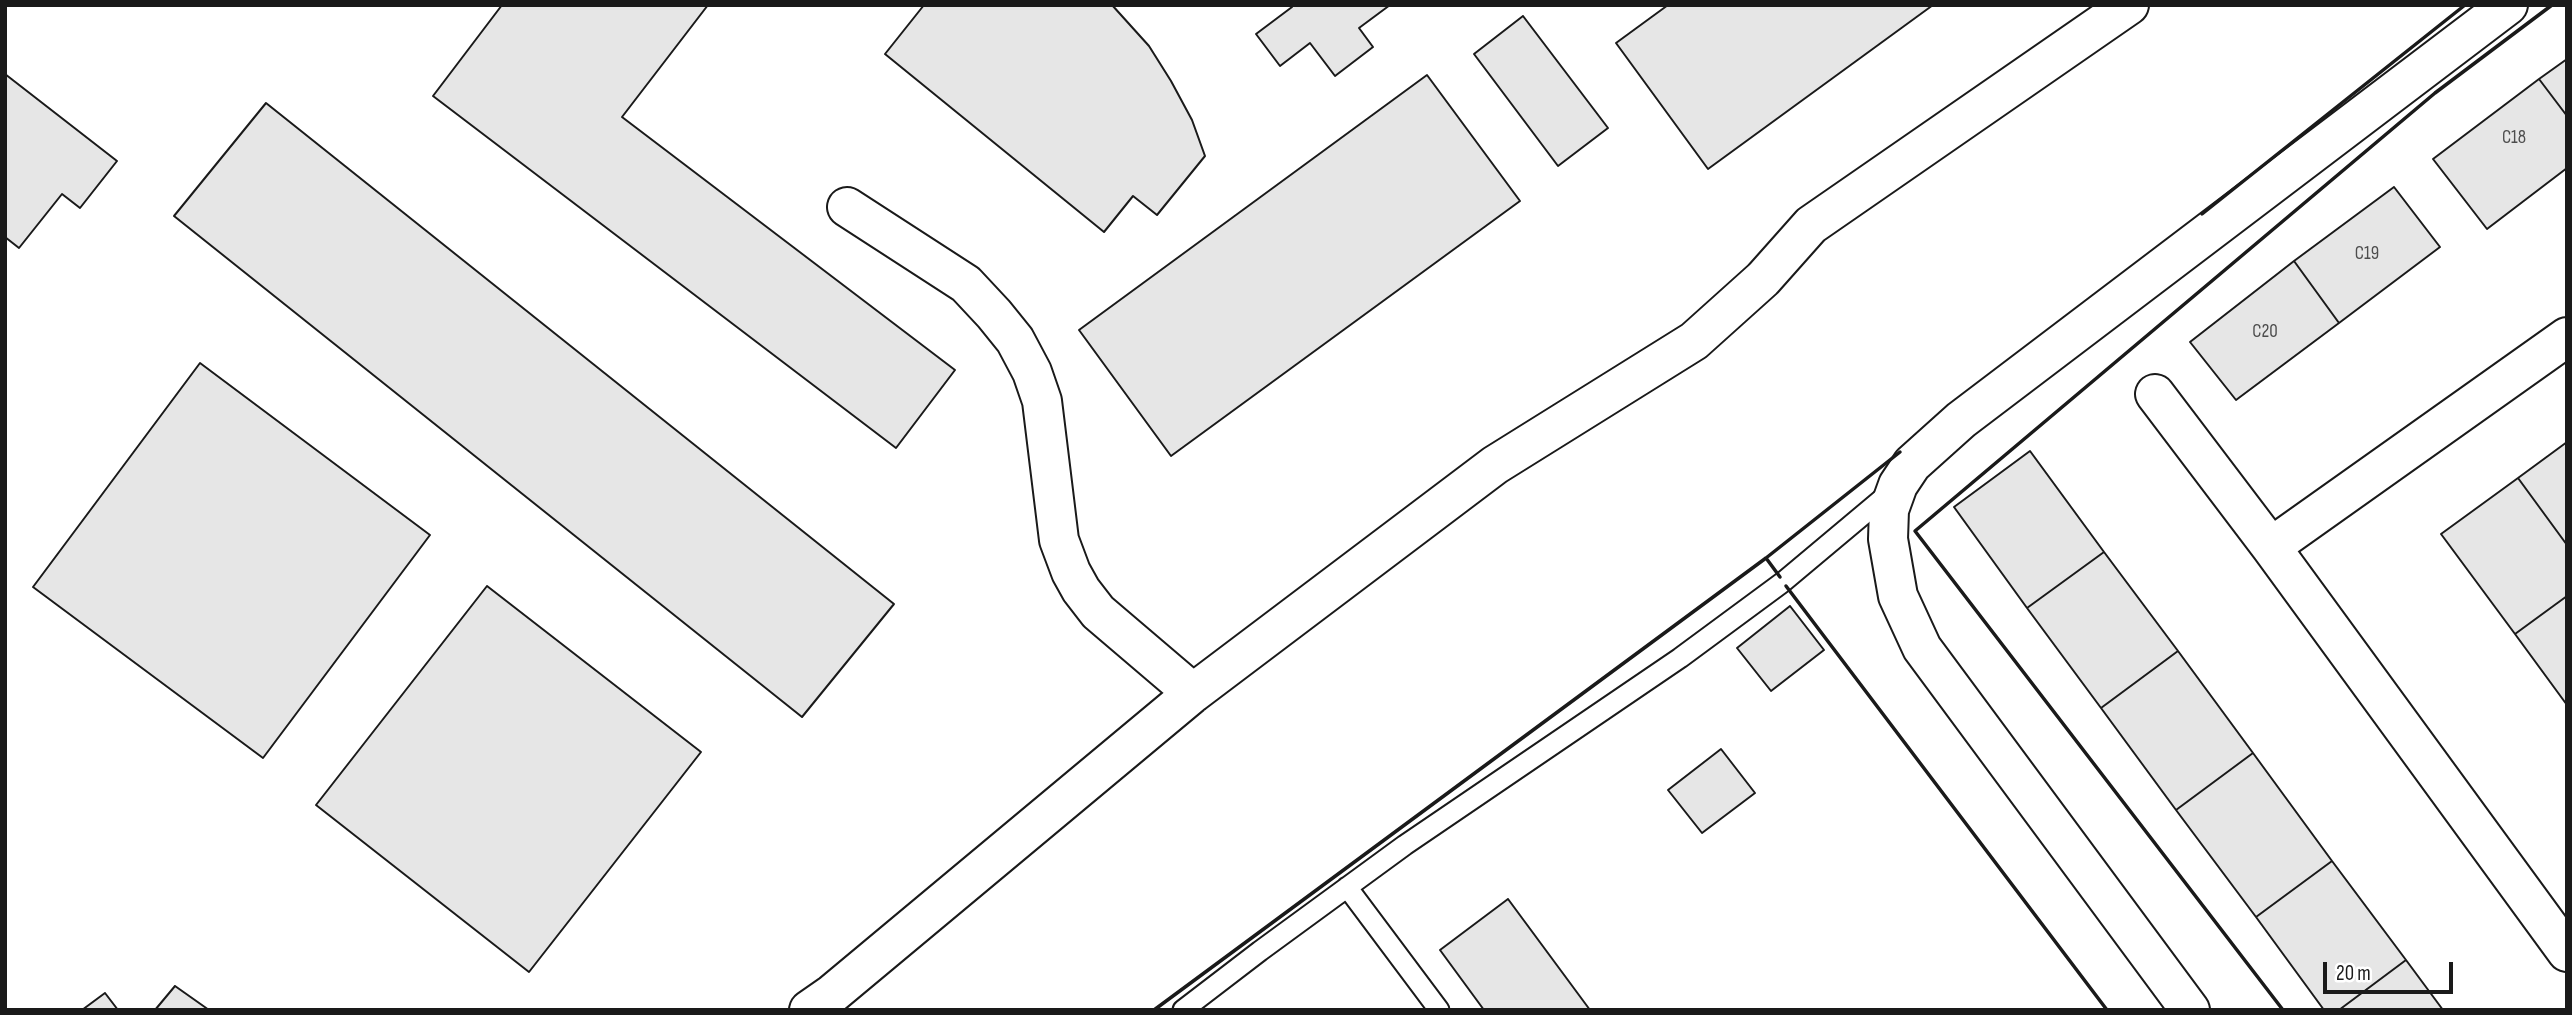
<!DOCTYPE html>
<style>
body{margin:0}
#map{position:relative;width:2572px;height:1015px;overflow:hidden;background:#fff;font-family:"Sofia Sans Condensed",sans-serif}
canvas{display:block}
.frame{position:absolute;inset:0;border:7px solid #1a1a1a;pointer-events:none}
.scale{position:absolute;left:2323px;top:962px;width:130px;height:32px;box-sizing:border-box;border:4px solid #1a1a1a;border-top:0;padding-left:9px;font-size:21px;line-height:24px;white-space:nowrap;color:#1a1a1a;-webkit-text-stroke:5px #fff;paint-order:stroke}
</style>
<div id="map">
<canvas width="2572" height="1015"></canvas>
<div class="frame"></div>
<div class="scale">20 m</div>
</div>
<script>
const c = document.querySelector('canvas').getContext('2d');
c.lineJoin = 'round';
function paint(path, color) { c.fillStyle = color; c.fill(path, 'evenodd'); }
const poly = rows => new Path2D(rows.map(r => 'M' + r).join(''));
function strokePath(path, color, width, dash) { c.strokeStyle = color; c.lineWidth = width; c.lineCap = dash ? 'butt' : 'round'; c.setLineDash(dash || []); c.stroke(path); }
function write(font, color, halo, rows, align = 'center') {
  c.font = font + ' "Sofia Sans Condensed",sans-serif'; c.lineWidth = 5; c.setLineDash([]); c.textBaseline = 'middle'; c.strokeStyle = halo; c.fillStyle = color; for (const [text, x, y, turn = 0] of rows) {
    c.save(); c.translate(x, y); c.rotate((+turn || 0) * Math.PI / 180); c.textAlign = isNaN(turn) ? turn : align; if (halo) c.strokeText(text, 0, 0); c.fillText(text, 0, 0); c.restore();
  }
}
const building = poly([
 [502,5,708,5,622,117,955,370,896,448,433,96,502,5],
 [924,5,1112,5,1149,46,1171,81,1192,120,1205,156,1157,215,1133,196,1104,232,885,54,924,5],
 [1290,5,1390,5,1359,28,1373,47,1335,76,1310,43,1280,66,1256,34,1292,7,1290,5],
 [1668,5,1933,5,1708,169,1616,43,1668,5],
 [1523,16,1608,128,1558,166,1474,54,1523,16],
 [2567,59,2567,116,2539,79,2567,59],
 [5,74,117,161,80,208,62,194,19,248,5,237,5,74],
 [1427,75,1520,201,1171,456,1079,330,1427,75],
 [2539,79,2567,116,2567,168,2487,229,2433,159,2539,79],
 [266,103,894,604,802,717,174,216,266,103],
 [2394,187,2440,247,2339,323,2294,261,2394,187],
 [2294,261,2339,323,2236,400,2190,342,2294,261],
 [200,363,430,535,263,758,33,587,200,363],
 [2567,442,2567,545,2518,478,2567,442],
 [2030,451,2104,552,2027,608,1954,507,2030,451],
 [2518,478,2567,545,2567,596,2515,634,2441,534,2518,478],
 [2104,552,2178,651,2101,708,2027,608,2104,552],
 [487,586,701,752,529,972,316,805,487,586],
 [2567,596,2567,705,2515,634,2567,596],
 [1790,606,1824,650,1771,691,1737,648,1790,606],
 [2178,651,2253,753,2176,810,2101,708,2178,651],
 [1721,749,1755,793,1702,833,1668,790,1721,749],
 [2253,753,2332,861,2256,917,2176,810,2253,753],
 [2332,861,2406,960,2339,1010,2324,1010,2256,917,2332,861],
 [1508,899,1590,1010,1484,1010,1440,950,1508,899],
 [2406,960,2443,1010,2339,1010,2406,960],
 [175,986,209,1010,155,1010,175,986],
 [105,993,118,1010,82,1010,105,993]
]);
paint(building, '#e6e6e6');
strokePath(building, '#1a1a1a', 2);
const lane = poly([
 [1347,887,1439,1010],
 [1183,1010,1260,951,1405,845,1680,658,1783,582,1888,494]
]);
const street = poly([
 [847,207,966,284,994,314,1015,340,1032,372,1042,401,1059,540,1071,572,1081,590,1098,612,1193,693],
 [2155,394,2271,547,2567,952],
 [2271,547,2567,337],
 [809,1010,832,994,1193,693,1495,465,1694,341,1763,279,1811,225,2129,5],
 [2190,1010,1922,648,1898,596,1888,539,1889,510,1898,485,1912,464,1961,420,2508,5]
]);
strokePath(lane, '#1a1a1a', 23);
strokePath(street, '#1a1a1a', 42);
strokePath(lane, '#fff', 19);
strokePath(street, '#fff', 38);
strokePath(poly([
 [2202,214,2465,5],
 [1766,558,1780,577],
 [1786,586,2107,1010],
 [1154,1010,1766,558,1900,452],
 [2283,1010,1915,531,2435,93,2552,5]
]), '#1a1a1a', 3.5);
write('19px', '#4d4d4d', null, [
 ["C18",2514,138],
 ["C19",2367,254],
 ["C20",2265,332]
]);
</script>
